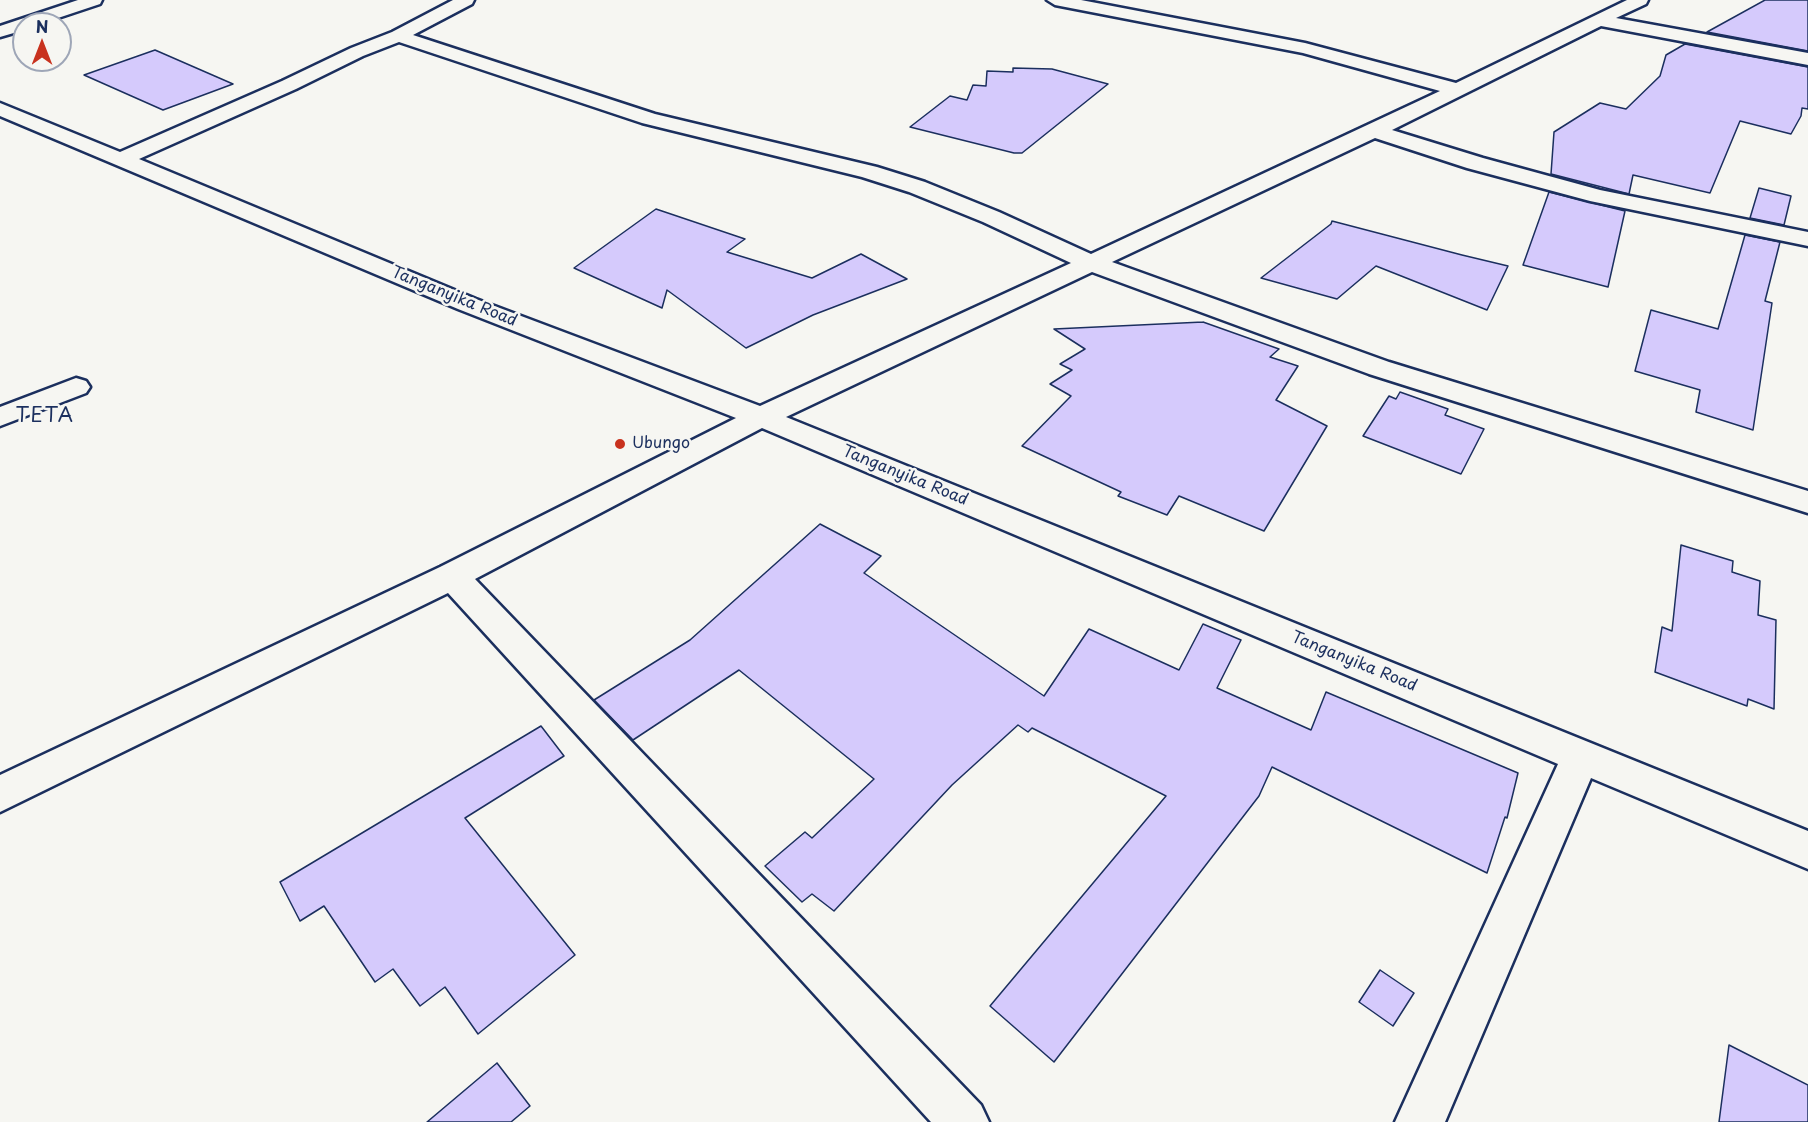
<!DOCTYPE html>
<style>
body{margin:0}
#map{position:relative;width:1808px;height:1122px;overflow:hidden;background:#f6f6f2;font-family:"Playpen Sans",sans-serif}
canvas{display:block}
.north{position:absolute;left:12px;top:12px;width:60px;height:60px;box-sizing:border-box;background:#f6f6f2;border:2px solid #9ea6b7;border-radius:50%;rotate:0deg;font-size:16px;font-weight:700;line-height:24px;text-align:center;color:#1b2f5e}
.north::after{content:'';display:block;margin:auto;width:21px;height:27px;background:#c8321e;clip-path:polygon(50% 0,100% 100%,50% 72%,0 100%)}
</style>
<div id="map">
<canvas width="1808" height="1122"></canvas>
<div class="north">N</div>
</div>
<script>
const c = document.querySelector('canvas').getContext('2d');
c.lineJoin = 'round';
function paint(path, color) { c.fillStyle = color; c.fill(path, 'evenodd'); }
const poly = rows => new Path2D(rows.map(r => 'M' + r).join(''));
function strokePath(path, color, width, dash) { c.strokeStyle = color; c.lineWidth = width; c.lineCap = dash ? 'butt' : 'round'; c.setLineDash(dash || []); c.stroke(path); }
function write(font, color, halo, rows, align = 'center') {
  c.font = font + ' "Playpen Sans",sans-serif'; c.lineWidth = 5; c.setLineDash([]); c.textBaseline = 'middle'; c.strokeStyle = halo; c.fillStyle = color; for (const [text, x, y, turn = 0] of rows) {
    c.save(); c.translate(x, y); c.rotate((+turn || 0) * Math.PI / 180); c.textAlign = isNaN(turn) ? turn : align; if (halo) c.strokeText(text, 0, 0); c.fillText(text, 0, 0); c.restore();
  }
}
const building = poly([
 [1765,0,1808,0,1808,51,1707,32,1765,0],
 [1685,44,1808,67,1808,109,1802,108,1801,116,1791,134,1740,121,1710,193,1633,175,1629,194,1551,174,1554,132,1600,103,1626,109,1660,76,1666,55,1685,44],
 [155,50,233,84,163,110,84,75,155,50],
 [1013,68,1052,69,1108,84,1022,153,1014,153,910,127,950,96,967,100,973,85,986,86,987,71,1013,72,1013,68],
 [1759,188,1791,196,1784,225,1750,218,1759,188],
 [1549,192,1625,211,1608,287,1523,265,1549,192],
 [656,209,745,239,727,252,812,278,861,254,907,279,813,315,746,348,667,290,662,308,574,268,656,209],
 [1332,221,1462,255,1508,266,1487,310,1376,266,1337,299,1261,278,1331,224,1332,221],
 [1745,235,1780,242,1765,301,1772,303,1753,430,1696,412,1700,390,1635,371,1651,310,1718,329,1745,235],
 [1203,322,1279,349,1270,357,1298,366,1276,400,1327,426,1264,531,1179,496,1167,515,1118,496,1121,492,1022,446,1071,396,1050,384,1072,370,1060,364,1085,349,1054,329,1203,322],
 [1400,392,1448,409,1445,415,1484,429,1461,474,1363,436,1389,396,1396,399,1400,392],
 [820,524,881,556,864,573,1044,696,1089,629,1179,670,1203,624,1241,640,1217,688,1311,730,1326,692,1518,773,1507,818,1505,817,1487,873,1272,767,1259,796,1054,1062,990,1006,1166,796,1032,728,1028,732,1018,725,952,785,834,911,812,894,802,902,765,866,805,832,812,838,874,779,739,670,633,740,594,700,690,640,820,524],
 [1681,545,1733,561,1732,572,1760,581,1758,615,1776,620,1774,709,1748,699,1747,706,1655,672,1662,627,1672,631,1681,545],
 [541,726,564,756,465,818,575,955,478,1034,445,987,420,1006,393,969,375,982,324,906,300,921,280,882,541,726],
 [1380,970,1414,993,1393,1026,1359,1002,1380,970],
 [1729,1045,1808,1085,1808,1122,1719,1122,1729,1045],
 [497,1063,530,1106,511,1122,427,1122,497,1063]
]);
paint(building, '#d5cafc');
strokePath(building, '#1b2f5e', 1.5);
const minor = poly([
 [78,0,102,0,100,4,40,24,24,24,24,30,0,37,0,26,78,0],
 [453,0,474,0,472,4,413,35,655,114,877,167,925,182,999,212,1091,254,1440,91,1303,53,1055,5,1047,0,1081,0,1305,43,1456,83,1627,0,1648,0,1646,4,1616,18,1808,53,1808,65,1601,26,1392,130,1483,158,1600,190,1808,232,1808,246,1590,201,1467,168,1375,138,1112,262,1389,362,1808,491,1808,513,1369,374,1092,272,786,417,1808,831,1808,869,1591,778,1445,1122,1395,1122,1558,764,762,428,475,579,981,1105,989,1122,931,1122,448,593,0,812,0,775,440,567,736,418,458,309,0,116,0,103,120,152,282,81,351,48,392,32,453,0],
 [399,42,642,123,862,177,909,192,983,222,1071,263,760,406,476,299,139,159,296,89,363,56,399,42],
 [76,378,86,381,90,387,86,393,0,426,0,407,76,378]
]);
strokePath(minor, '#1b2f5e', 5);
paint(minor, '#f6f6f2');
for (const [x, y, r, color] of [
 [620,444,6,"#c8321e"]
]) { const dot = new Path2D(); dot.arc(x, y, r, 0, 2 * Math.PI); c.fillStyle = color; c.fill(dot); strokePath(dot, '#f6f6f2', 2); }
write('16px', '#1b2f5e', '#f6f6f2', [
 ["Tanganyika Road",454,297,22],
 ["Tanganyika Road",905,476,22],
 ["Tanganyika Road",1354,662,22]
]);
write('16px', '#1b2f5e', '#f6f6f2', [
 ["Ubungo",632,444]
], 'left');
c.letterSpacing = '1.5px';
write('20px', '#1b2f5e', '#f6f6f2', [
 ["TETA",45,416]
]);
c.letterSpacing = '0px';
</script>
